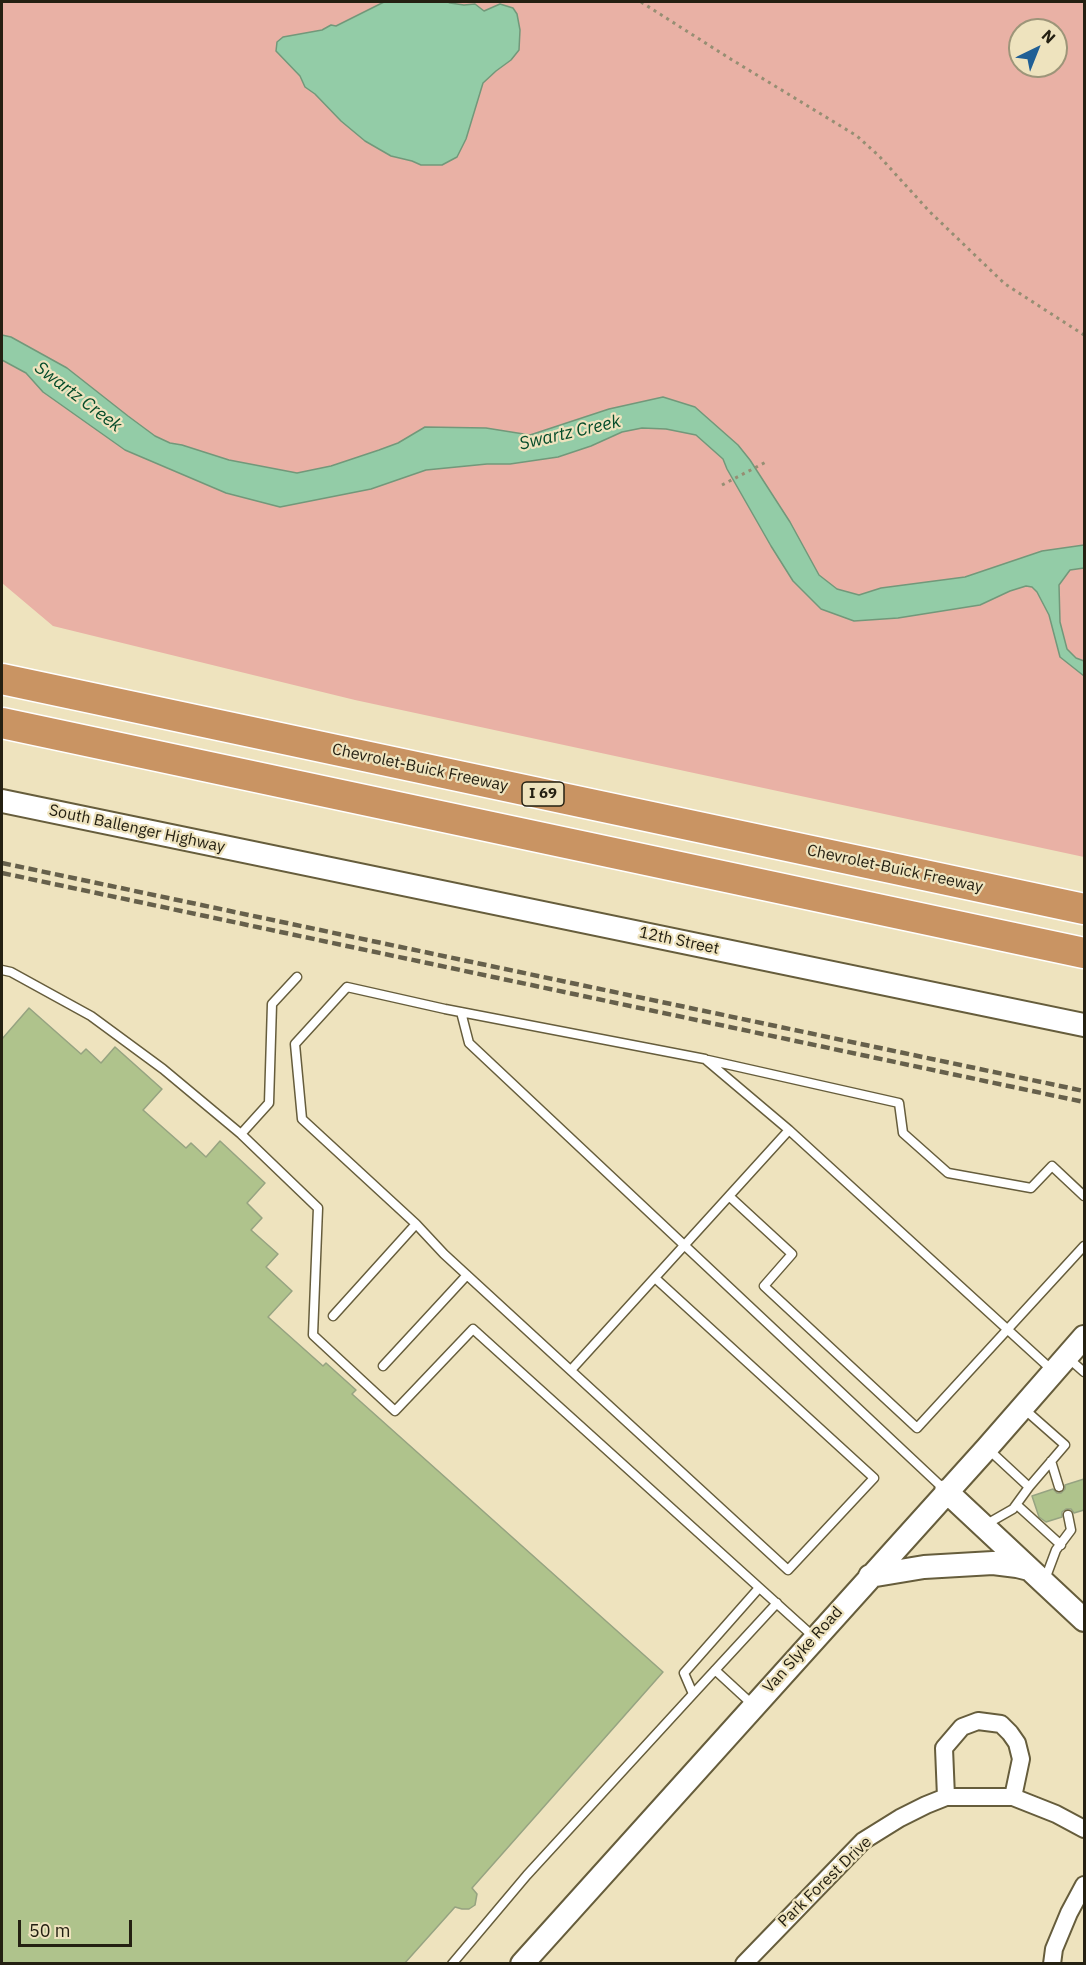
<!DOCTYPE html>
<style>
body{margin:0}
#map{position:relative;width:1086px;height:1965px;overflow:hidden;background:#eee3be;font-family:"IBM Plex Sans",sans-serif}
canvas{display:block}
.frame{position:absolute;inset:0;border:3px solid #242012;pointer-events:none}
.north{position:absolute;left:1008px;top:18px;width:60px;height:60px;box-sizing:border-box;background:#eee3be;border:2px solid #9d9579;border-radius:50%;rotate:43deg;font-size:16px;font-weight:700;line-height:24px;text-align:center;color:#242012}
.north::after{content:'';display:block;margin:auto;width:21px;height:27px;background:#205f95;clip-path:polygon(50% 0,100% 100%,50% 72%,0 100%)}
.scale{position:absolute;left:18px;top:1920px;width:114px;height:27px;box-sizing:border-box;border:3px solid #242012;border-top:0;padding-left:8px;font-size:18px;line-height:21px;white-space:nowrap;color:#242012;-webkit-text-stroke:4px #eee3be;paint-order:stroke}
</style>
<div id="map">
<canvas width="1086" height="1965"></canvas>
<div class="frame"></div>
<div class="north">N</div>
<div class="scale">50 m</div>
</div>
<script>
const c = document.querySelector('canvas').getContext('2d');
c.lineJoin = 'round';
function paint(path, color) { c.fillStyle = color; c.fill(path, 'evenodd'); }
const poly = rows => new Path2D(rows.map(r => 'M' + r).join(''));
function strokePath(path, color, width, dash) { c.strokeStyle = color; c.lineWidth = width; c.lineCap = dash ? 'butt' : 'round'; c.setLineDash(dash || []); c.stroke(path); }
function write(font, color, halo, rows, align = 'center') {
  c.font = font + ' "IBM Plex Sans",sans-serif'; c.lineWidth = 4.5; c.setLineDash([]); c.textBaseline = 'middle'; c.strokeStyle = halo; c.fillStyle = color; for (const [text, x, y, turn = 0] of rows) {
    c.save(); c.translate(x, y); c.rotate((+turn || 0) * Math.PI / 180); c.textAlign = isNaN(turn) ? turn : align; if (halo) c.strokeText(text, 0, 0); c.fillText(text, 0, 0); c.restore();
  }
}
paint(poly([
 [2,2,1084,2,1084,857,355,700,53,626,2,583],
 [1020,30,1056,30,1056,66,1020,66]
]), '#e9b1a5');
const water = poly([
 [384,2,448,2,450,3,464,5,475,4,484,11,500,4,513,8,517,14,520,30,519,50,511,60,496,71,483,83,466,139,457,157,442,165,421,165,412,161,391,156,365,141,341,121,315,94,305,87,300,76,276,51,277,42,283,37,322,30,331,25,336,26,384,2],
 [2,335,11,337,67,368,128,416,155,436,170,443,182,445,229,460,297,473,331,466,379,450,398,443,425,427,486,428,530,435,609,409,663,397,695,407,738,445,750,460,790,522,819,575,837,589,859,595,881,588,965,577,1042,551,1084,545,1084,568,1070,570,1059,585,1060,622,1067,649,1076,658,1084,661,1084,676,1060,657,1049,615,1037,592,1032,587,1026,586,1010,591,980,605,898,618,854,621,821,609,793,581,771,546,727,469,723,459,696,435,666,429,642,428,622,432,591,446,558,457,510,464,487,464,426,470,371,489,280,507,226,493,125,450,43,392,26,373,2,360,2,335]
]);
paint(water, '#93cca7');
strokePath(water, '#72987a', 1.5);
const building = poly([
 [29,1008,81,1054,86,1049,101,1063,115,1047,162,1089,143,1110,186,1148,191,1143,206,1157,220,1141,265,1183,247,1203,262,1218,251,1230,278,1254,266,1267,292,1291,268,1317,323,1366,326,1363,356,1390,352,1394,663,1672,472,1888,477,1894,475,1905,469,1909,462,1909,455,1907,404,1964,2,1964,2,1039,29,1008],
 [1084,1479,1084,1510,1074,1513,1071,1509,1066,1509,1062,1512,1062,1517,1046,1522,1039,1517,1032,1496,1053,1489,1057,1493,1061,1493,1065,1489,1065,1485,1084,1479]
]);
paint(building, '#afc38c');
strokePath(building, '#96a381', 1.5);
const lane = poly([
 [2,970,11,972,91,1016,163,1069,241,1134,318,1208,313,1335,395,1411,473,1329,815,1638],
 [461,1012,469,1043,946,1491],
 [708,1060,899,1103,903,1133,948,1173,1031,1188,1052,1166,1084,1196],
 [241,1134,269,1103,272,1004,297,977],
 [729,1196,792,1254,764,1286,917,1428,1084,1246],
 [416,1224,444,1254,788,1570,874,1478,655,1278],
 [333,1316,416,1224,302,1119,295,1044,347,987,445,1009,705,1059,789,1130,1053,1371],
 [1067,1357,1084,1372],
 [383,1366,467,1275],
 [571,1370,789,1130],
 [988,1449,1029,1487,1065,1445,1023,1408],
 [1051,1461,1059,1487],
 [1017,1505,1061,1545],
 [985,1525,1013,1509,1029,1487],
 [1044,1582,1056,1550,1071,1530,1068,1515],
 [715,1670,753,1705],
 [693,1694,777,1603],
 [452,1964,527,1875,693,1694,684,1673,759,1588]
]);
const street = poly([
 [946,1797,944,1748,962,1727,978,1721,1001,1724,1010,1733,1017,1743,1021,1759,1013,1797],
 [744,1964,863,1841,900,1818,926,1805,946,1797,1013,1797,1056,1814,1084,1829],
 [1052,1964,1054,1949,1069,1913,1084,1885]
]);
const secondary = poly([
 [2,801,1084,1025],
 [946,1491,1084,1620],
 [870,1576,924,1567,993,1563,1017,1566,1029,1569],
 [522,1964,987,1448,1084,1337]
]);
const highway = poly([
 [2,679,1084,909],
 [2,723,1084,953]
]);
strokePath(lane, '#665d3c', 11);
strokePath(street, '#665d3c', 20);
strokePath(secondary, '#665d3c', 26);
strokePath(highway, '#fff', 33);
strokePath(poly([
 [641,2,729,58,857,136,879,156,930,212,1005,284,1084,335],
 [722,485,766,462]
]), '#968e73', 3, [3, 4.5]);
strokePath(lane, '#fff', 8);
strokePath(street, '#fff', 16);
strokePath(secondary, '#fff', 22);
strokePath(highway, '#c99463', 30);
strokePath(poly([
 [2,863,1084,1091],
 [2,873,1084,1102]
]), '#66604b', 4.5, [9, 4.5]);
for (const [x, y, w] of [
 [543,794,42]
]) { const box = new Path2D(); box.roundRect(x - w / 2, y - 12, w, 24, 4.5); c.fillStyle = '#eee3be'; c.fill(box); strokePath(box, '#242012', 1.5); }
write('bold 15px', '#242012', null, [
 ["I 69",543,794]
]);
write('16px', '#242012', '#eee3be', [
 ["Chevrolet-Buick Freeway",420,768,12],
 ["South Ballenger Highway",137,829,12],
 ["Chevrolet-Buick Freeway",895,869,12],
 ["12th Street",679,941,12],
 ["Van Slyke Road",803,1650,-48],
 ["Park Forest Drive",825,1882,-44]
]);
write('italic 18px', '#054c2a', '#eee3be', [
 ["Swartz Creek",78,397,37],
 ["Swartz Creek",570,433,-13]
]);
</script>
